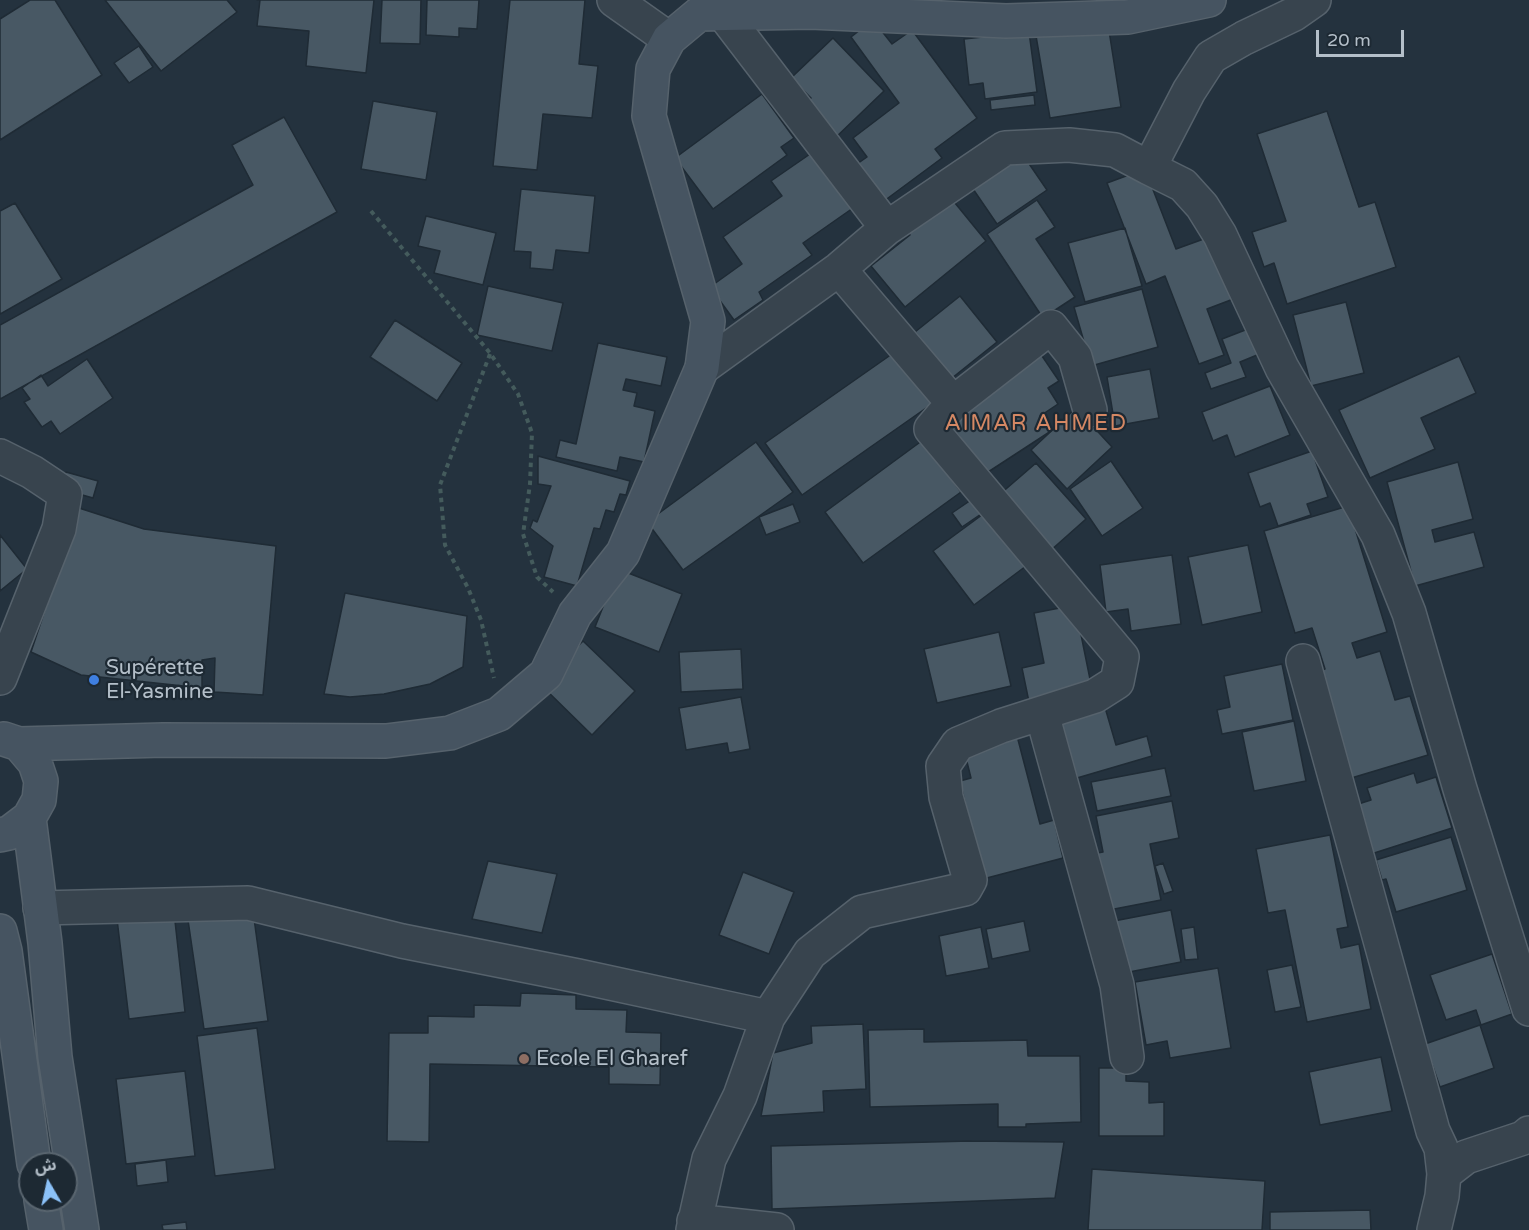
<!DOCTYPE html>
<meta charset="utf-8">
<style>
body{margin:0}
#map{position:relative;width:1529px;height:1230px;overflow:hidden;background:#24323e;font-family:"Varela Round","Noto Sans Arabic",sans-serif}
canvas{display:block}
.north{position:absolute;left:18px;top:1152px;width:60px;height:60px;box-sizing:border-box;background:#1d2933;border:2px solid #59656f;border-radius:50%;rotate:351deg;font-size:16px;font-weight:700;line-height:24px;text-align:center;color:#b4bfc9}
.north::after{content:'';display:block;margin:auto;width:21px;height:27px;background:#8bc1f8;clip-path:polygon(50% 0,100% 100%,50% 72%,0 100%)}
.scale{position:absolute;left:1316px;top:30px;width:88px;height:27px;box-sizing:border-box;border:3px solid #b4bfc9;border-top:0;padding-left:8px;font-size:18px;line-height:21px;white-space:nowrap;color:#b4bfc9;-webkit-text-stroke:4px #1d2933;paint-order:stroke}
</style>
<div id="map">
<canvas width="1529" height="1230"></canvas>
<div class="north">ش</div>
<div class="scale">20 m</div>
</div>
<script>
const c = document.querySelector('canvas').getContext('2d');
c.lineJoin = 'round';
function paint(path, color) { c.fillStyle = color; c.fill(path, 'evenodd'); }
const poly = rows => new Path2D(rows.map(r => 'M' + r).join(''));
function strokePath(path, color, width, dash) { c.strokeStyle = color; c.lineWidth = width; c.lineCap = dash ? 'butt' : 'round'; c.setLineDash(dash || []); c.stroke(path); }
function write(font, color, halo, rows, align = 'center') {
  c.font = font + ' "Varela Round",sans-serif'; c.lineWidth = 4.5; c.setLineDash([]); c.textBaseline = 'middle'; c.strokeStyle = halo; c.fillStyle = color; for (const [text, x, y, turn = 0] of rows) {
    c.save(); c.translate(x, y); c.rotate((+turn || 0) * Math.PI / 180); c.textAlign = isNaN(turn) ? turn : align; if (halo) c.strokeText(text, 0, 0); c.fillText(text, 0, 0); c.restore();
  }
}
const building = poly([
 [30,0,55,0,102,75,0,140,0,19,30,0],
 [105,0,227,0,237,12,161,71,105,0],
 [257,0,374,0,366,73,306,66,309,31,257,26,260,0,257,0],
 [382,0,421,0,420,44,380,43,382,0],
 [427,0,479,0,477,29,459,28,459,37,426,35,427,0],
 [510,0,585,0,579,64,598,66,592,118,543,114,537,170,493,166,510,0],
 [1107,18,1121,107,1050,118,1035,30,1107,18],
 [873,20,892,44,912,30,977,118,935,149,942,158,884,201,857,164,867,157,853,138,899,103,851,37,873,20],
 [1029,32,1037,92,985,99,983,83,969,85,964,39,1029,32],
 [833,38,884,91,833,140,802,107,811,98,791,78,833,38],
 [139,46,153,67,129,83,114,63,139,46],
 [762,94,794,138,781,147,787,155,713,209,675,158,762,94],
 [1034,95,1035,105,991,110,990,100,1034,95],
 [373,101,437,112,426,180,361,169,373,101],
 [1327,111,1359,207,1375,202,1396,267,1287,304,1274,263,1264,267,1252,232,1286,221,1257,134,1327,111],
 [284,117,337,212,0,399,0,325,253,185,232,145,284,117],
 [813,152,853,208,803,243,812,255,759,292,763,300,734,320,710,287,742,264,723,237,782,196,771,181,813,152],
 [1021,152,1047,190,997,224,971,186,1021,152],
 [1145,169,1176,249,1212,236,1236,298,1207,309,1224,355,1199,364,1165,276,1146,284,1107,183,1145,169],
 [521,189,595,196,589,253,556,250,553,270,530,268,531,252,514,251,521,189],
 [946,192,986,241,905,307,871,266,910,235,903,226,946,192],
 [1037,200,1055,227,1036,239,1075,297,1043,318,987,234,1037,200],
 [15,203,62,279,0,314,0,211,15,203],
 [426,216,496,233,483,285,434,273,440,251,418,246,426,216],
 [1125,228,1142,286,1085,302,1068,243,1125,228],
 [488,286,563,303,552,351,477,335,488,286],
 [1142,289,1158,347,1091,366,1074,307,1142,289],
 [960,296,997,342,952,378,915,332,960,296],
 [1346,302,1364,373,1311,386,1293,315,1346,302],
 [395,320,462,363,437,401,370,357,395,320],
 [1253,327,1262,353,1240,362,1246,377,1211,389,1205,373,1231,363,1222,339,1253,327],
 [598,343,667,357,661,386,626,379,623,390,637,393,634,406,655,411,644,462,620,457,617,471,556,457,560,440,576,444,598,343],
 [902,347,939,399,802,495,765,443,902,347],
 [1040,353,1059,381,1048,388,1058,404,1040,416,1051,431,985,474,947,419,1040,353],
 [1459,356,1476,393,1421,418,1435,449,1370,478,1339,410,1459,356],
 [87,359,113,398,60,434,51,421,42,427,24,402,30,399,22,388,41,375,48,386,87,359],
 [1150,369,1159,418,1115,426,1107,377,1150,369],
 [1270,386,1290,435,1235,457,1227,435,1213,441,1202,412,1270,386],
 [1076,408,1112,447,1067,489,1031,450,1076,408],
 [923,440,961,492,863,563,825,512,923,440],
 [756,442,793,492,683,570,647,522,756,442],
 [1312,451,1328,497,1307,504,1311,515,1278,526,1270,503,1260,507,1248,473,1312,451],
 [538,456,630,481,626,495,620,494,614,512,606,510,600,529,594,528,577,586,544,577,553,546,530,528,533,520,537,522,551,486,538,484,538,456],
 [1111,461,1143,508,1102,536,1070,489,1111,461],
 [1458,462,1473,519,1432,530,1435,542,1474,532,1484,567,1415,586,1387,482,1458,462],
 [1036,463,1086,519,1050,551,999,495,1036,463],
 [66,472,98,481,93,498,61,489,66,472],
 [974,498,984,512,962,527,952,513,974,498],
 [793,504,800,522,766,535,759,517,793,504],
 [1348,506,1387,632,1352,643,1357,658,1380,651,1395,700,1410,696,1428,755,1348,779,1314,672,1325,669,1312,628,1295,633,1264,531,1348,506],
 [79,508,144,529,276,546,263,695,214,692,215,658,202,660,202,688,81,675,31,652,79,508],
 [986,512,1026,566,974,605,933,551,986,512],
 [0,535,27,569,0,591,0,535],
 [1248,545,1262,612,1202,625,1188,557,1248,545],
 [1172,555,1181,624,1131,631,1128,609,1106,612,1100,565,1172,555],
 [618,569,682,594,659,652,595,627,618,569],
 [345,593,467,616,463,667,430,684,384,694,350,697,324,694,345,593],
 [1075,605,1092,689,1029,702,1022,668,1044,663,1034,613,1075,605],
 [999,632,1011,686,937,703,924,649,999,632],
 [583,641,635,691,592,735,540,684,583,641],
 [741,649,743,689,681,692,679,652,741,649],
 [1282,664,1293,720,1222,734,1217,710,1230,707,1224,676,1282,664],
 [741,697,750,749,729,753,727,743,686,750,679,708,741,697],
 [1104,704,1116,745,1147,736,1152,756,1077,778,1059,717,1104,704],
 [1294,721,1306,781,1254,791,1242,732,1294,721],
 [1016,732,1040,824,1054,820,1063,858,983,879,960,781,971,778,963,746,1016,732],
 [1165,768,1171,796,1097,811,1091,782,1165,768],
 [1414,773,1417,783,1436,777,1452,828,1368,855,1352,806,1371,800,1367,788,1414,773],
 [1172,801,1179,838,1150,844,1161,900,1104,911,1092,854,1103,852,1096,816,1172,801],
 [1330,835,1348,927,1337,929,1341,948,1359,944,1371,1009,1307,1022,1285,910,1268,913,1256,849,1330,835],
 [1451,837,1467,890,1396,912,1386,879,1382,880,1376,860,1451,837],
 [488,861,557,874,542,933,472,919,488,861],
 [1163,863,1173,891,1164,894,1155,866,1163,863],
 [743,872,794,892,769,954,719,935,743,872],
 [1171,910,1181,962,1124,973,1114,921,1171,910],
 [253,911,268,1021,204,1029,188,920,253,911],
 [174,912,185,1012,129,1019,117,919,174,912],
 [1024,921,1030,951,992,959,986,929,1024,921],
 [981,927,989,968,946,976,939,936,981,927],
 [1194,927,1198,959,1185,960,1181,929,1194,927],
 [1492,954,1512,1014,1481,1025,1476,1010,1446,1020,1430,975,1492,954],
 [1292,965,1301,1007,1275,1012,1267,970,1292,965],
 [1218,968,1231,1048,1170,1058,1167,1041,1146,1045,1135,982,1218,968],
 [521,993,576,995,576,1009,627,1010,626,1032,661,1033,660,1085,609,1084,609,1067,430,1064,429,1142,387,1141,389,1033,428,1033,428,1016,474,1017,474,1005,520,1006,521,993],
 [863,1024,866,1089,823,1091,824,1112,761,1116,773,1053,812,1043,811,1026,863,1024],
 [1480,1025,1494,1068,1440,1087,1425,1044,1480,1025],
 [257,1028,275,1169,215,1176,197,1036,257,1028],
 [924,1029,924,1042,1027,1040,1028,1056,1080,1056,1081,1122,1026,1124,1026,1127,998,1127,998,1104,870,1107,868,1030,924,1029],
 [1381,1057,1392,1111,1320,1125,1309,1072,1381,1057],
 [1099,1068,1126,1068,1126,1081,1149,1082,1149,1103,1164,1102,1164,1136,1099,1136,1099,1068],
 [185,1071,195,1156,126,1164,116,1079,185,1071],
 [971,1141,1064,1142,1055,1198,772,1209,771,1146,971,1141],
 [166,1160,168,1182,137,1186,135,1164,166,1160],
 [1092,1169,1265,1181,1262,1230,1088,1230,1092,1169],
 [1370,1210,1371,1230,1270,1230,1270,1212,1370,1210],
 [186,1222,187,1230,163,1230,162,1225,186,1222]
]);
paint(building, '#485864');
strokePath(building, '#1f2b35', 1.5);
const minor = poly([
 [614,0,669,39],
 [1314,0,1294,14,1244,38,1211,57,1189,91,1149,168,1183,185,1202,206,1220,235,1282,368,1378,535,1409,613,1460,789,1529,1009],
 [722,12,887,228],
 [839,269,953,403],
 [702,368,839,269,887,228,1005,148,1069,145,1115,150,1149,168],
 [0,456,32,472,65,494,59,529,0,678],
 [1303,661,1433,1131,1441,1148,1444,1174],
 [1042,714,1117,985,1127,1057],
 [40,908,248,903,402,941,578,976,768,1017],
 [694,1221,777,1230],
 [693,1230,709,1159,740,1096,768,1017,810,953,862,912,965,889,970,880,946,797,943,766,958,744,1001,726,1095,696,1117,682,1122,657,931,429,953,403,1051,327,1075,357,1090,410],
 [1434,1230,1442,1196,1444,1174,1466,1157,1523,1138,1529,1133]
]);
const secondary = poly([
 [19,744,163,740,386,741,450,733,499,714,546,674,575,614,623,553,702,368,708,321,649,116,653,69,669,39,699,14,811,12,1006,21,1128,17,1209,0],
 [29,818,45,943,55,1057,82,1230],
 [0,835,9,833,29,818,39,800,41,781,35,763,19,744,4,739],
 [0,931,5,951,34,1164],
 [41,1200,46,1230]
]);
strokePath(minor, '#56626c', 36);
strokePath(secondary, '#56626c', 36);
strokePath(poly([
 [371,211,490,353,518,394,532,433,530,484,523,534,537,577,553,592],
 [490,354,440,485,445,545,468,588,481,620,494,678]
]), '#445b5c', 4, [4.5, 4.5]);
strokePath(minor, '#38444e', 33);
strokePath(secondary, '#465461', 33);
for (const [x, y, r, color] of [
 [94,680,6,"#3f7fe0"],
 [524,1059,6,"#8d6e63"]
]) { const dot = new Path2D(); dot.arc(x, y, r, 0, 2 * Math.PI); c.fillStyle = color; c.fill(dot); strokePath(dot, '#1d2933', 2); }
write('21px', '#b4bfc9', '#1d2933', [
 ["Supérette",106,668],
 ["El-Yasmine",106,692],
 ["Ecole El Gharef",536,1059]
], 'left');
c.letterSpacing = '1.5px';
write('22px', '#d58864', '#1d2933', [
 ["AIMAR AHMED",1036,424]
]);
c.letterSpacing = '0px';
</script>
